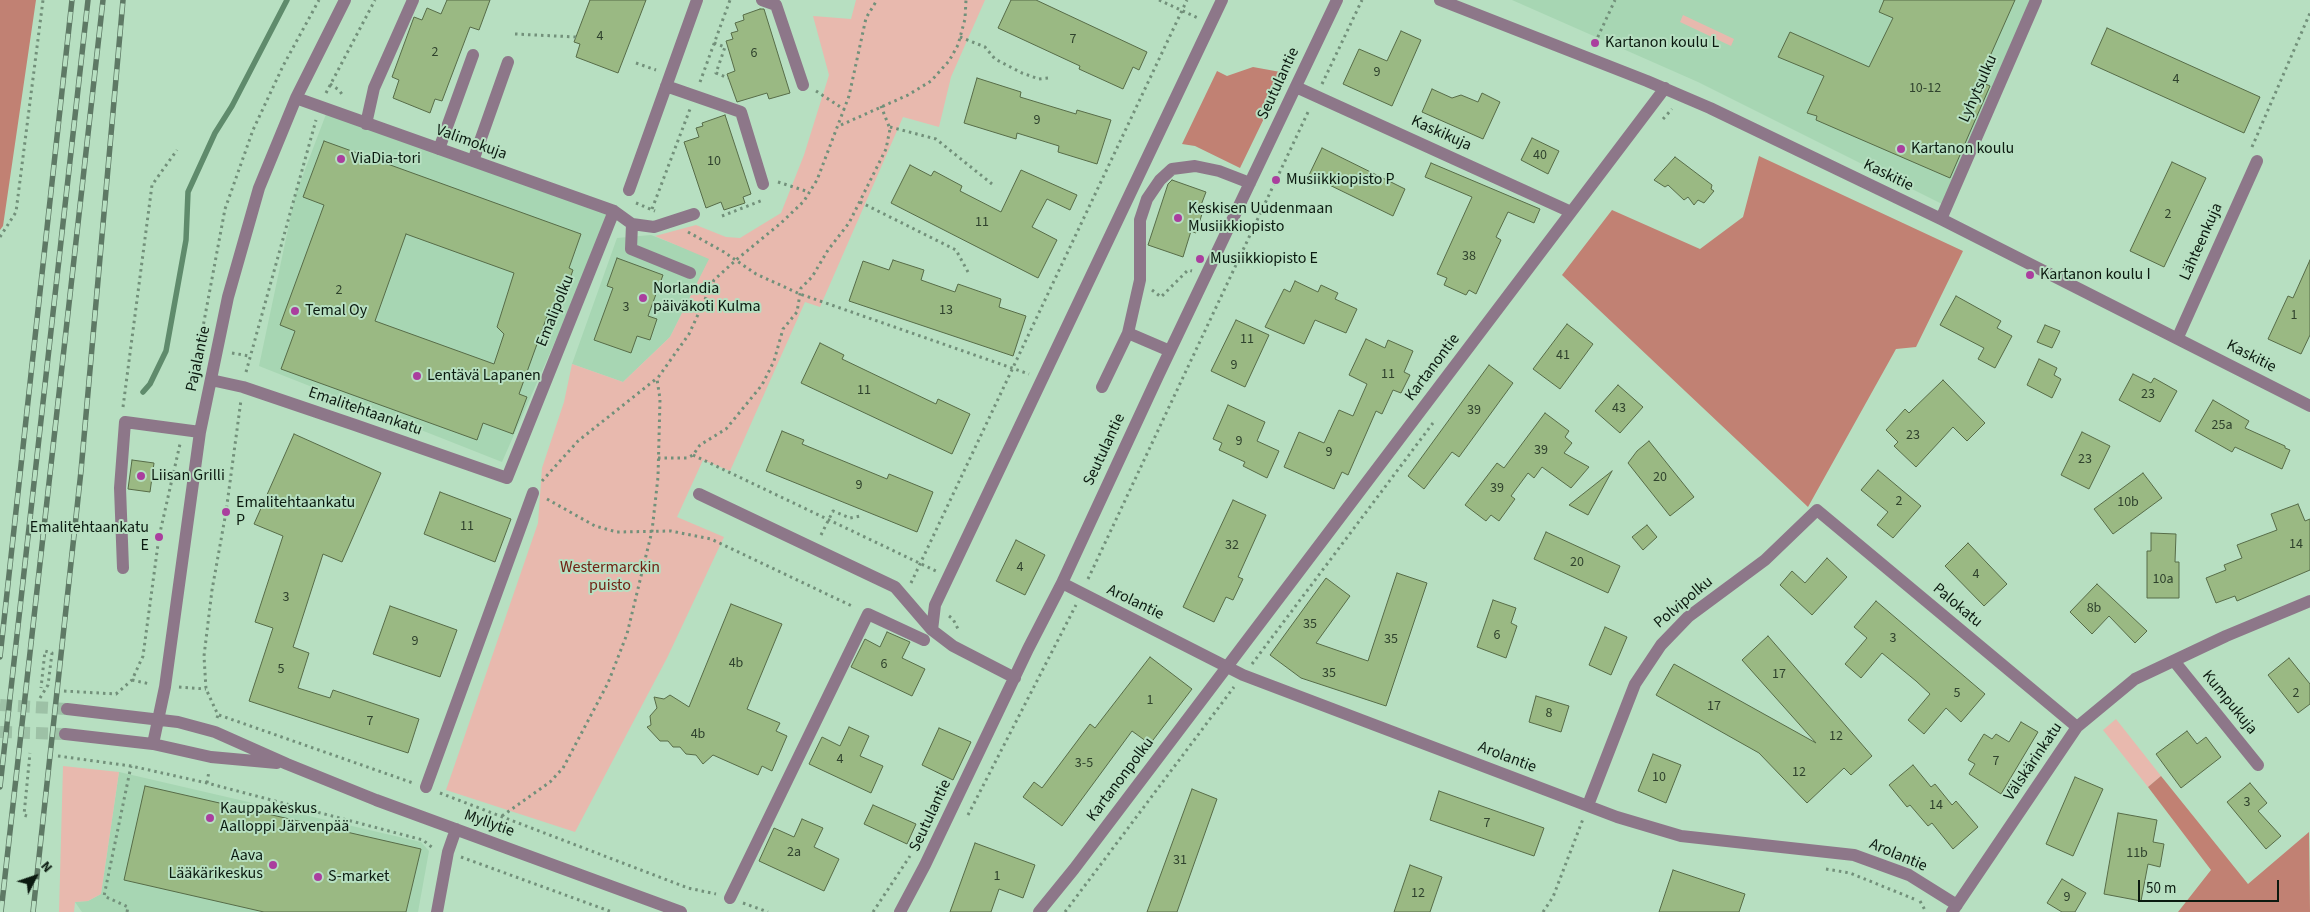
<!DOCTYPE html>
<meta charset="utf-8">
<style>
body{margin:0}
#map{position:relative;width:2310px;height:912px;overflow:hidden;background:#b7dfc1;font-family:"Source Sans 3",sans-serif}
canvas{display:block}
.north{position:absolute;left:10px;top:852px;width:50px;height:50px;-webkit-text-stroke:4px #b7dfc1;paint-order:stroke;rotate:49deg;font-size:14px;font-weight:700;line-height:20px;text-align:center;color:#0b1a10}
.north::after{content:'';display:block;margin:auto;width:18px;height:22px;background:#0b1a10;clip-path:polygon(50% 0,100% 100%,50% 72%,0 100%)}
.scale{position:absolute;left:2138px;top:880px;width:141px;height:22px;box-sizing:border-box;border:2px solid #0b1a10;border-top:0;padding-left:6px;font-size:15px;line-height:18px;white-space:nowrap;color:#0b1a10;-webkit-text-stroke:4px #b7dfc1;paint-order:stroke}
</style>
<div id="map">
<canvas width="2310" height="912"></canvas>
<div class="north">N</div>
<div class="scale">50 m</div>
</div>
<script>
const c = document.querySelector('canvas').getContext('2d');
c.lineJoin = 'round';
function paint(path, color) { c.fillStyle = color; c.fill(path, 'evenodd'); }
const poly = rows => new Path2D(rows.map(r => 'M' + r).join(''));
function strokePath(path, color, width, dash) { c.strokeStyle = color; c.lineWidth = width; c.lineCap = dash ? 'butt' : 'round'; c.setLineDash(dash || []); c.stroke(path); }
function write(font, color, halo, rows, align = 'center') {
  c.font = font + ' "Source Sans 3",sans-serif'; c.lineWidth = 4; c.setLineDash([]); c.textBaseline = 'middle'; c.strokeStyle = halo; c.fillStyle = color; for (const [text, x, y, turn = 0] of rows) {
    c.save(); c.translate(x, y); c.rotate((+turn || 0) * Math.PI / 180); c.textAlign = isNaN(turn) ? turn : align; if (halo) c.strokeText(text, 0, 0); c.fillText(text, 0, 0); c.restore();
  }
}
paint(poly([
 [1512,0,2032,0,1946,206,1698,82],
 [328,109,612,212,502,462,259,366,295,196],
 [651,235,710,258,670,337,623,382,572,364,617,238],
 [119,772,421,842,429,851,418,912,82,912,75,902,88,901,101,894]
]), '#a7d6b3');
paint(poly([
 [856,0,985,0,951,77,939,127,903,117,820,307,805,302,730,471,703,460,677,517,724,537,667,658,575,832,446,790,538,523,542,468,564,402,572,364,623,382,670,337,709,259,655,236,696,225,726,237,740,238,781,213,804,155,829,75,813,16,851,19],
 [1683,15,1734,39,1731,46,1680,22],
 [2116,719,2161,776,2148,787,2103,730],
 [63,766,119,772,101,894,88,901,75,902,74,912,59,912]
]), '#e8b9ae');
paint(poly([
 [0,0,36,0,3,226,0,230],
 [1253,67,1286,73,1240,168,1195,146,1182,144,1217,71,1227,76],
 [1759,156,1963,251,1916,347,1896,349,1808,507,1562,275,1612,210,1700,249,1743,217],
 [2161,776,2248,884,2309,832,2310,912,2178,912,2211,870,2148,787]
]), '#c18173');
strokePath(poly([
 [143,392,150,384,166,351,186,240,188,192,215,133,232,106,287,0]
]), '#5f8b6c', 5.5);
const building = poly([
 [447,0,490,0,479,30,470,27,442,101,435,99,430,113,393,98,399,80,392,77,414,17,422,20,427,8,441,14,447,0],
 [590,0,646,0,618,73,576,57,580,44,574,42,590,0],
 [1011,0,1036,0,1147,52,1139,70,1133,67,1123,89,1079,69,1080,66,998,28,1011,0],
 [1884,0,2015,0,1979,81,1990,86,1950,178,1816,120,1817,116,1807,113,1824,76,1778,57,1790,32,1869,67,1893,18,1879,12,1884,0],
 [760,9,764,9,790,93,769,99,767,93,737,102,727,74,735,71,726,41,733,39,731,33,738,31,735,23,744,20,743,15,760,9],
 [2107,28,2260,97,2244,133,2091,64,2107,28],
 [1401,31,1421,40,1392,106,1343,84,1359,49,1387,61,1401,31],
 [977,78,1021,92,1020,97,1076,114,1077,110,1111,120,1097,164,1058,152,1059,146,1017,133,1016,139,964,123,977,78],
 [1432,89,1452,98,1461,95,1478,102,1482,93,1500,102,1483,139,1422,112,1432,89],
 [725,115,751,194,743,197,745,203,724,210,721,202,706,208,684,142,699,137,696,128,703,126,702,123,725,115],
 [1532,138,1559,151,1548,174,1521,160,1532,138],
 [324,141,581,234,569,268,573,270,558,312,550,308,519,394,527,397,513,434,483,423,477,440,281,369,295,331,280,325,324,205,303,197,324,141],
 [406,234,514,273,497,327,504,334,494,364,375,321,406,234],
 [1322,148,1405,189,1393,216,1309,175,1322,148],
 [1675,157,1712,185,1711,189,1714,191,1704,203,1698,200,1694,205,1688,197,1684,200,1668,185,1665,187,1654,180,1675,157],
 [2172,162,2206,178,2164,267,2130,251,2172,162],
 [1431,163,1540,209,1534,223,1508,212,1496,237,1501,240,1476,294,1469,290,1466,295,1444,285,1447,278,1437,274,1472,197,1425,177,1431,163],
 [910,165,931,176,934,171,962,186,960,191,1001,212,1021,170,1077,195,1070,210,1047,199,1032,227,1057,240,1038,278,891,203,910,165],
 [1172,180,1206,192,1198,213,1202,214,1196,233,1191,231,1183,257,1148,245,1168,184,1172,180],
 [617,258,663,275,648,316,657,319,650,340,637,336,631,353,594,340,613,288,607,286,617,258],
 [893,260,924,270,921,280,955,292,958,284,1001,299,999,307,1026,316,1013,356,849,301,863,261,889,270,893,260],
 [2310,260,2310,335,2301,354,2268,339,2288,296,2293,298,2310,260],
 [1295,281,1318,292,1321,285,1338,293,1335,299,1357,309,1346,333,1315,320,1304,344,1265,327,1284,289,1290,292,1295,281],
 [1956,296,2001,321,1997,328,2012,336,1995,368,1978,359,1984,348,1940,325,1956,296],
 [1236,320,1269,335,1245,387,1211,371,1236,320],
 [1567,324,1593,344,1560,389,1533,369,1567,324],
 [2045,325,2060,331,2052,348,2037,342,2045,325],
 [1366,339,1385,348,1388,340,1413,351,1404,372,1410,375,1401,393,1393,390,1382,414,1376,411,1348,475,1342,472,1334,489,1284,467,1299,432,1324,443,1339,410,1353,416,1367,384,1349,375,1366,339],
 [820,343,844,355,842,359,936,404,938,399,970,414,952,454,801,383,820,343],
 [2039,359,2057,368,2054,375,2061,379,2052,398,2027,385,2039,359],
 [1489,365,1513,383,1459,457,1452,452,1424,489,1408,476,1489,365],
 [2133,374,2151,383,2154,378,2177,391,2160,422,2119,400,2133,374],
 [1943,380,1985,423,1967,441,1953,427,1916,467,1894,446,1898,442,1886,430,1905,409,1909,413,1943,380],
 [1618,385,1643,407,1620,433,1595,411,1618,385],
 [2213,400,2249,421,2245,428,2285,446,2285,448,2290,450,2282,469,2235,447,2232,452,2195,431,2213,400],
 [1228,405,1265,422,1257,441,1279,451,1267,478,1243,466,1245,462,1219,450,1222,443,1213,439,1228,405],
 [1545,413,1569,431,1565,437,1572,443,1564,453,1589,467,1571,488,1542,467,1534,478,1528,473,1511,496,1515,499,1499,521,1491,515,1486,521,1465,505,1497,463,1504,468,1545,413],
 [782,431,804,440,802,444,887,479,889,474,933,492,917,532,766,471,782,431],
 [2082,432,2110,446,2089,489,2061,475,2082,432],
 [294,434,381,473,342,562,323,554,293,647,309,653,298,688,330,698,333,690,419,719,408,753,249,701,273,628,255,622,283,536,254,524,294,434],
 [1649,441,1694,497,1670,516,1628,463,1637,451,1649,441],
 [132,460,154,463,150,492,128,489,132,460],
 [1878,470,1921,506,1893,538,1877,525,1888,512,1861,490,1878,470],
 [1612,471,1588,515,1569,505,1612,471],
 [2143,473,2162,498,2113,534,2094,509,2143,473],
 [440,492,511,519,495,562,424,534,440,492],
 [1233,500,1266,515,1238,577,1243,579,1233,600,1226,597,1214,622,1183,607,1233,500],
 [2298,504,2305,521,2310,519,2310,570,2237,601,2235,596,2216,603,2206,578,2226,570,2224,565,2242,558,2237,545,2277,530,2271,514,2298,504],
 [1647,525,1657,537,1643,550,1632,537,1647,525],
 [1546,532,1620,566,1608,593,1534,559,1546,532],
 [2151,533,2176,534,2175,562,2179,562,2179,598,2147,598,2147,551,2151,551,2151,533],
 [1016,540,1045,555,1025,595,996,581,1016,540],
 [1968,543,2007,584,1984,606,1945,566,1968,543],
 [1827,558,1847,577,1812,615,1780,585,1792,571,1805,583,1827,558],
 [1397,573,1427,583,1386,706,1301,678,1270,655,1326,578,1350,596,1316,643,1368,661,1397,573],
 [2097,584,2147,631,2135,643,2109,616,2092,634,2070,612,2097,584],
 [1493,600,1516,608,1511,623,1517,626,1506,658,1477,647,1493,600],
 [1876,601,1985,694,1961,722,1946,708,1924,734,1908,720,1930,694,1916,681,1882,653,1861,678,1845,664,1867,638,1854,627,1876,601],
 [731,604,782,624,747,709,780,723,776,731,787,736,772,771,762,766,758,775,713,755,703,764,696,755,686,754,680,747,673,747,668,741,660,741,647,727,651,725,650,716,657,708,654,697,664,699,670,695,689,707,731,604],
 [390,606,457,630,440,677,373,654,390,606],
 [1605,627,1627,637,1611,675,1589,665,1605,627],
 [887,632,910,642,902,658,925,669,912,696,851,667,865,639,880,647,887,632],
 [1768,636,1872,756,1851,775,1844,768,1807,803,1759,753,1656,695,1674,664,1816,743,1742,660,1768,636],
 [1150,657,1192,689,1150,744,1132,731,1062,826,1023,797,1034,782,1042,788,1090,724,1095,728,1150,657],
 [2289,658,2310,684,2310,704,2298,713,2268,675,2289,658],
 [1536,696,1569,706,1561,732,1529,722,1536,696],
 [2021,722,2038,732,2001,794,1969,774,1975,764,1968,760,1984,734,1992,739,1996,734,2009,742,2021,722],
 [849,727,869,736,860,756,883,766,871,793,809,764,822,737,840,746,849,727],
 [939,728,971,742,953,780,922,765,939,728],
 [2187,731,2197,744,2206,737,2221,757,2181,788,2156,754,2187,731],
 [1653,754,1681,765,1666,803,1638,791,1653,754],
 [1913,765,1931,787,1935,784,1952,805,1956,801,1978,827,1953,849,1932,823,1928,826,1910,805,1907,807,1889,785,1913,765],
 [2075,777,2103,789,2073,856,2046,844,2075,777],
 [2250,783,2267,803,2258,811,2281,836,2266,849,2227,802,2250,783],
 [145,786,421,849,406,912,264,912,124,880,145,786],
 [1192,789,1217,799,1177,912,1147,912,1192,789],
 [1439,791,1544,828,1534,856,1430,820,1439,791],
 [873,805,916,824,907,844,864,824,873,805],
 [2118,813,2157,820,2153,842,2164,844,2160,867,2148,864,2141,901,2104,894,2118,813],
 [802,819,823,828,814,847,839,859,824,891,759,861,774,828,794,837,802,819],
 [975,843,1035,865,1023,898,999,889,991,912,950,912,975,843],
 [1410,865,1442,877,1430,912,1394,912,1410,865],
 [1673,870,1745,894,1739,912,1659,912,1673,870],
 [2062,879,2086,893,2075,912,2062,912,2047,903,2062,879]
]);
paint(building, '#9ab983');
strokePath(building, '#576c48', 1);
strokePath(poly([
 [0,705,67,709],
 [0,732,65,734]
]), '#9dc1a6', 12, [12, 6]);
strokePath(poly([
 [1159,0,1198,18],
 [515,34,576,37],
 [960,37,985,47,995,59,1022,73,1039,79,1049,78],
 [714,43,725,47,716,73,728,78],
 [1595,43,1615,0],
 [636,63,656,70],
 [700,82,730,0],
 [330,84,339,90,344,97],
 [1322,84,1362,0],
 [816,91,845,110],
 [326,93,375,0],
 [1663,119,1672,109],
 [841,125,908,95,931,81,949,61,958,45,965,19,966,0],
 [890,127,936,139,992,184],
 [2252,147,2310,13],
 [778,182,809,192],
 [860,202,956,250,968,272],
 [636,203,655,211],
 [652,209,690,109],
 [722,216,763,200],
 [1200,222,1213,227],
 [688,232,724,252,756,274,800,294,1029,374],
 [0,237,16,212,43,0],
 [1152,290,1161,297,1188,270,1192,271],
 [232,353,249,356],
 [246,372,316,120],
 [194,375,225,209,253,130,283,66,319,0],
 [123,407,152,185,177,150],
 [693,455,936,571],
 [658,458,687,458,693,455,700,445,726,429,762,385,774,361,783,329,797,312,801,288,812,277,828,250,849,223,886,149,890,129,881,106],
 [542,481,578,441,656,379],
 [547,499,595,526,617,532,671,531,711,539,854,607],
 [821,535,833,511,850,518,860,516],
 [1088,579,1309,110],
 [911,583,1187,0],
 [949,616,953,619,959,631],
 [1252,664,1433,423],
 [132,680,150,684],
 [179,687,206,689],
 [64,691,116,694,132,680,143,656,159,537,180,444],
 [40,698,48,685,52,653,45,651,41,688],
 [219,715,413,783],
 [217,718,218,715,206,689,204,656,212,590,226,512,241,400],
 [58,756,131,766,207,783,423,840,434,849],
 [207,783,209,771],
 [440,793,688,888,716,894],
 [968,815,1076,605],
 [27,816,24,815,30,753],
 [502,816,550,782,563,768,608,683,627,634,652,531,658,477,660,399,657,379,689,334,714,280,736,260,781,223,804,201,817,180,849,96,866,18,877,0],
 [461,857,612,912],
 [1826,869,1850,873,1914,899],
 [1920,901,1926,912],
 [743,903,768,912],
 [127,912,128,907,104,896,131,766],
 [873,912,910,856],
 [1065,912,1234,687],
 [1543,912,1553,897,1583,819]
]), '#72907a', 3, [2.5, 4]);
strokePath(poly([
 [762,0,776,5,803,85],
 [1440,0,1647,81,1710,108,1941,219,2310,406],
 [666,86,741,112,763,184],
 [1296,87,1571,212],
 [296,98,614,211,632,224,654,227,694,214],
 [366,124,374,88,413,0],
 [439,149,473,55],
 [473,161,508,62],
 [629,190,697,0],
 [1941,219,2036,0],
 [632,224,631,249,690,273],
 [2178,337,2257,161],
 [1170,351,1128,333,1140,280,1140,220,1147,199,1160,180,1172,169,1195,166,1219,171,1250,183],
 [211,380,243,387,355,425,507,478,614,211],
 [1102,387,1128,333],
 [699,494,895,587,932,630,953,646,1015,678],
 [123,568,120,488,125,422,200,432],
 [1062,583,1243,675,1617,817,1681,836,1854,855,1909,875,1957,905],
 [932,630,935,605,1222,0],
 [2174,661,2258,765],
 [67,709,178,722,215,732,287,764,376,800,681,912],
 [65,734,153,744,211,757,277,763],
 [153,744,165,687,200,432,228,297,259,188,296,98,345,0],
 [426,787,533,493],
 [1588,805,1635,684,1661,645,1688,617,1765,560,1817,510,2077,727],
 [730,898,868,614,924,640],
 [437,912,448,852,456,829],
 [900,912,925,865,1028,649,1062,583,1158,376,1337,0],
 [1039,912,1074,869,1665,88],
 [1952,912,2077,727,2135,679,2226,636,2310,601]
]), '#8d7789', 12);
const rail = poly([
 [0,657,72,0],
 [0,787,88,0],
 [1,912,103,0],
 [33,912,81,471,123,0]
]);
strokePath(rail, '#5e7965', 5.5);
strokePath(rail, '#b7dfc1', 4, [11]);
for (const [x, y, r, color] of [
 [1595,43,5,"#aa3e9e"],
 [1901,149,5,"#aa3e9e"],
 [341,159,5,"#aa3e9e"],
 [1276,180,5,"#aa3e9e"],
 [1178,218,5,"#aa3e9e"],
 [1200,259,5,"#aa3e9e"],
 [2030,275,5,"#aa3e9e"],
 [643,298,5,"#aa3e9e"],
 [295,311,5,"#aa3e9e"],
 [417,376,5,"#aa3e9e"],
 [141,476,5,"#aa3e9e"],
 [226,512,5,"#aa3e9e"],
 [159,537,5,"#aa3e9e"],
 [210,818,5,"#aa3e9e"],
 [273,865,5,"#aa3e9e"],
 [318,877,5,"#aa3e9e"]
]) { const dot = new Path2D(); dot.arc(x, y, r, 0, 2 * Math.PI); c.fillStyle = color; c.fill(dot); strokePath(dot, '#b7dfc1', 2); }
write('14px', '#2f422d', null, [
 ["4",600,37],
 ["7",1073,40],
 ["2",435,53],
 ["6",754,54],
 ["9",1377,73],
 ["4",2176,80],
 ["10-12",1925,89],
 ["9",1037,121],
 ["40",1540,156],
 ["10",714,162],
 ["2",2168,215],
 ["11",982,223],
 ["38",1469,257],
 ["2",339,291],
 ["3",626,308],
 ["13",946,311],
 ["1",2294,316],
 ["11",1247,340],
 ["41",1563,356],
 ["9",1234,366],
 ["11",1388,375],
 ["11",864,391],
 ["23",2148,395],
 ["43",1619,409],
 ["39",1474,411],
 ["25a",2222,426],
 ["23",1913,436],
 ["9",1239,442],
 ["39",1541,451],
 ["9",1329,453],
 ["23",2085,460],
 ["20",1660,478],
 ["9",859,486],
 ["39",1497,489],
 ["2",1899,502],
 ["10b",2128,503],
 ["11",467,527],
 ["14",2296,545],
 ["32",1232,546],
 ["20",1577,563],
 ["4",1020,568],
 ["4",1976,575],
 ["10a",2163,580],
 ["3",286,598],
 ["8b",2094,609],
 ["35",1310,625],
 ["6",1497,636],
 ["3",1893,639],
 ["35",1391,640],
 ["9",415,642],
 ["4b",736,664],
 ["6",884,665],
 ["5",281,670],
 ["35",1329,674],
 ["17",1779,675],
 ["5",1957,694],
 ["2",2296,694],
 ["1",1150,701],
 ["17",1714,707],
 ["8",1549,714],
 ["7",370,722],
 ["4b",698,735],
 ["12",1836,737],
 ["4",840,760],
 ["7",1996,762],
 ["3-5",1084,764],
 ["12",1799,773],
 ["10",1659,778],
 ["3",2247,803],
 ["14",1936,806],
 ["7",1487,824],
 ["2a",794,853],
 ["11b",2137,854],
 ["31",1180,861],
 ["1",997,877],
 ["12",1418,894],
 ["9",2067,898]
]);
write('16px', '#0b1a10', '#b7dfc1', [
 ["Kartanon koulu L",1605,43],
 ["Kartanon koulu",1911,149],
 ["ViaDia-tori",351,159],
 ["Musiikkiopisto P",1286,180],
 ["Keskisen Uudenmaan",1188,209],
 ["Musiikkiopisto",1188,227],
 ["Musiikkiopisto E",1210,259],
 ["Kartanon koulu I",2040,275],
 ["Norlandia",653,289],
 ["päiväkoti Kulma",653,307],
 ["Temal Oy",305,311],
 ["Lentävä Lapanen",427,376],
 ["Liisan Grilli",151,476],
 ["Emalitehtaankatu",236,503],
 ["P",236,521],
 ["Emalitehtaankatu",149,528,"right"],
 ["E",149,546,"right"],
 ["Kauppakeskus",220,809],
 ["Aalloppi Järvenpää",220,827],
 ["Aava",263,856,"right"],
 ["Lääkärikeskus",263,874,"right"],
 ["S-market",328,877]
], 'left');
write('16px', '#0b1a10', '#b7dfc1', [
 ["Seutulantie",1279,84,-65],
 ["Lyhytsulku",1979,89,-66],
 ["Kaskikuja",1441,134,24],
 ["Valimokuja",471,143,20],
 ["Kaskitie",1888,176,26],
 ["Lähteenkuja",2202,242,-66],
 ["Emalipolku",556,311,-68],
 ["Kaskitie",2251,357,27],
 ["Pajalantie",199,359,-78],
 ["Kartanontie",1433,368,-53],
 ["Emalitehtaankatu",365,412,19],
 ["Seutulantie",1105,450,-65],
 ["Arolantie",1135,603,26],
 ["Polvipolku",1684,603,-40],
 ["Palokatu",1957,606,40],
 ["Kumpukuja",2229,703,51],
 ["Arolantie",1507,758,21],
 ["Välskärinkatu",2034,762,-56],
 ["Kartanonpolku",1121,780,-53],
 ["Seutulantie",931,816,-65],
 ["Myllytie",489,824,20],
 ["Arolantie",1898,856,23]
]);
write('16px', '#702214', '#b7dfc1', [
 ["Westermarckin",610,568],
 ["puisto",610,586]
]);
</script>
